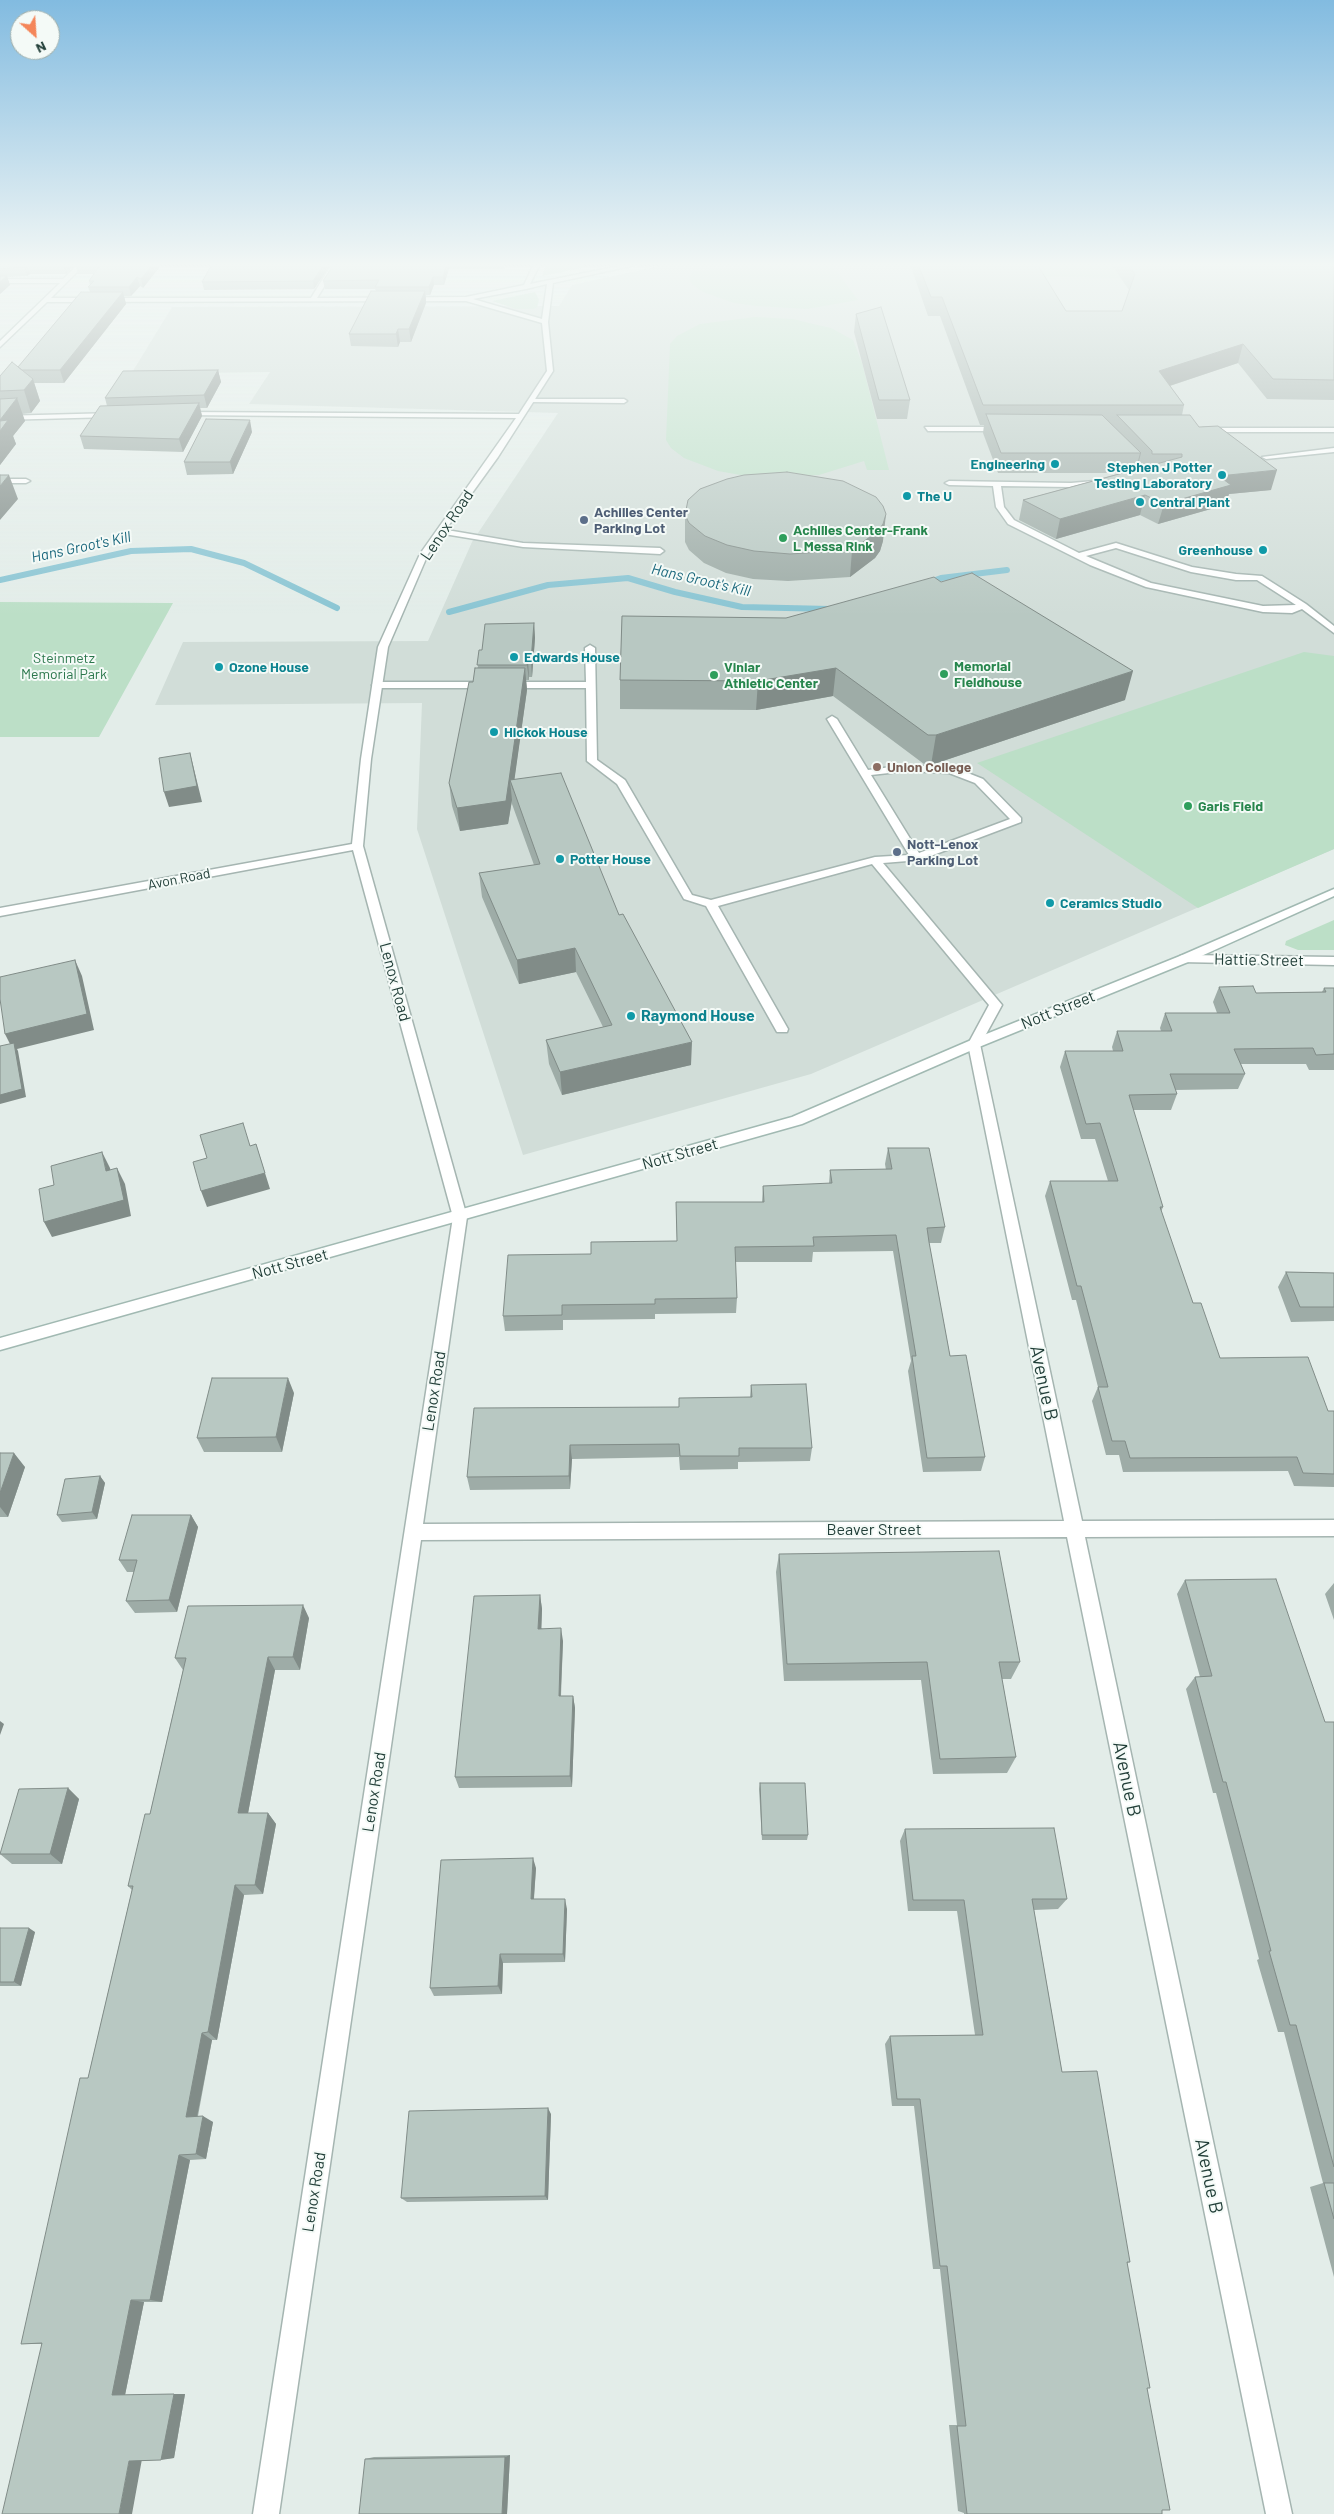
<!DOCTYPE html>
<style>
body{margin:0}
#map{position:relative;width:1334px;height:2514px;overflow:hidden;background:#e3ede9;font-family:Barlow,sans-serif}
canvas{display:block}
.north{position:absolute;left:10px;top:10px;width:50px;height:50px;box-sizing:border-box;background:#f4faf7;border:1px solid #a0afab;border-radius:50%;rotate:154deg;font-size:14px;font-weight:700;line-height:20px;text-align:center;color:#223f39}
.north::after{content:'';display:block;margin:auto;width:18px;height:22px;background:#f4865a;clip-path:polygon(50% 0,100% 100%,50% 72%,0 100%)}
</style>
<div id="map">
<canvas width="1334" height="2514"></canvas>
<div class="north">N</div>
</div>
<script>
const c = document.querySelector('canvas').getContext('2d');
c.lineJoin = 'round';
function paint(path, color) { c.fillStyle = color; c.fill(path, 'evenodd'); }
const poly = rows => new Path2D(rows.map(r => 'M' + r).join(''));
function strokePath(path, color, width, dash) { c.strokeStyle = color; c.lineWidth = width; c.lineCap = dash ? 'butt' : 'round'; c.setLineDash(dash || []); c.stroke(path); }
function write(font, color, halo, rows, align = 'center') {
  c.font = font + ' Barlow,sans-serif'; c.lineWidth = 4; c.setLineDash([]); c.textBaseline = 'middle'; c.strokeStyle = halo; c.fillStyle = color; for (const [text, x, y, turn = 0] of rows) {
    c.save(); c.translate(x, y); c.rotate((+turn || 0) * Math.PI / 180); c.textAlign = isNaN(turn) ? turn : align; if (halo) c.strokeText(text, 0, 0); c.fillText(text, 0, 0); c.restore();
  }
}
paint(poly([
 [668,264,1334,264,1334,849,811,1074,523,1155,417,829,422,703,155,705,183,642,428,641,472,542,558,413,249,404,270,372,131,374,172,307,559,306,572,285]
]), '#d1ddd8');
paint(poly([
 [546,264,579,264,586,267,542,276],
 [780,264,831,264,858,300,807,309,757,306,734,303,703,292,692,284,689,279,693,271],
 [1004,264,1110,264,1121,278,1010,276],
 [535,292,539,300,537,307,534,309,516,309,492,301],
 [755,317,793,319,813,324,831,328,853,340,862,363,889,470,867,470,864,461,819,475,757,478,718,471,684,458,671,448,666,440,670,344,677,336,700,324],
 [0,602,173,603,99,737,0,737],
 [1304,652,1334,656,1334,849,1198,908,977,763],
 [1334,920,1334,950,1298,950,1285,945,1286,941]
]), '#bcdfc7');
strokePath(poly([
 [0,580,131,551,191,549,244,563,337,608],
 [925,584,941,578,1007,570],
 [449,612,548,585,628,578,675,592,742,607,830,609]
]), '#8ac5d3', 6);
const lane = poly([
 [530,399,624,399,627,401,624,403,532,402,530,399],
 [925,427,1003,427,1007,429,1003,431,928,431,925,427],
 [1203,428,1334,428,1334,432,1200,432,1203,428],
 [1334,448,1334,452,1266,459,1262,457,1334,448],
 [0,479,26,479,30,481,26,483,0,483,0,479],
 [1106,480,1106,484,1103,484,1071,487,1001,486,1004,507,1014,520,1079,553,1116,543,1192,567,1236,574,1262,576,1306,604,1334,626,1334,633,1302,609,1292,613,1263,612,1146,587,1090,565,1008,524,996,507,993,486,949,485,945,483,949,481,1071,483,1106,480],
 [1116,548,1191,572,1236,580,1257,580,1296,605,1263,606,1151,583,1086,556,1116,548],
 [441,529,523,543,660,548,664,551,660,554,523,547,438,533,437,531,441,529],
 [590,645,595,648,597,760,625,780,692,895,711,900,875,857,909,855,827,719,832,716,837,719,868,770,907,765,955,768,983,779,1021,818,1021,822,920,860,883,863,1002,1005,979,1047,974,1048,968,1044,989,1005,872,864,718,906,788,1029,787,1032,777,1032,706,906,684,899,617,784,587,761,586,688,377,688,372,685,377,682,586,682,585,648,590,645],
 [907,771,949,773,975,783,1010,819,919,853,871,775,907,771]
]);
const street = poly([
 [79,264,85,264,51,298,311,298,332,264,338,264,317,298,466,297,524,285,534,264,540,264,530,284,629,264,640,264,553,283,548,322,553,371,498,457,428,554,388,647,371,759,363,846,467,1217,423,1524,1064,1521,968,1044,974,1040,980,1044,1082,1521,1334,1520,1334,1536,1085,1537,1292,2514,1266,2514,1067,1537,421,1540,279,2514,253,2514,453,1217,353,850,0,916,0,908,352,844,361,759,378,647,420,554,516,418,183,415,181,412,519,414,547,371,542,323,466,301,47,302,0,347,0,341,60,283,0,283,0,279,63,279,79,264],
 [547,284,542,319,473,299,526,289,547,284],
 [115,413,112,417,0,420,0,416,115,413],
 [1184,955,1334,957,1334,965,1180,962,1178,959,1180,956,1184,955]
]);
const secondary = poly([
 [1334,889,1334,896,1188,962,979,1047,802,1124,0,1350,0,1338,792,1117,969,1041,1180,956,1334,889]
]);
strokePath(lane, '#a5b5b1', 3);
strokePath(street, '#a5b5b1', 3);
strokePath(secondary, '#a1b9b2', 3);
paint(lane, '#fff');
paint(street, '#fff');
paint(secondary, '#fff');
paint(poly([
 [0,264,76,264,66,274,30,274,27,276,7,277,10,285,0,294],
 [76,264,162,264,143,288,140,286,131,296,124,296,126,304,64,383,34,383,40,401,31,413,22,414,25,421,13,436,16,444,0,465,0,376,18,367,90,292,88,287,90,285,89,281,94,274,78,274,75,265],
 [212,264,331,264,314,289,204,290,202,282],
 [334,264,505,264,504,269,449,269,444,285,434,285,430,295,426,295,426,303,411,342,400,342,398,347,351,346,349,334,376,291,375,289,325,289,323,281],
 [910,264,1037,264,1066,311,1122,311,1129,290,1111,264,1330,264,1334,268,1334,400,1267,399,1238,363,1170,386,1184,405,1182,415,1199,427,1271,490,1229,494,1225,505,1158,524,1140,515,1056,539,1019,520,1023,500,1121,473,998,473,983,433,984,425,980,425,940,316,928,316],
 [1139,461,1145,467,1137,469],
 [856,314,910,400,907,419,877,419,854,332],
 [218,370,221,382,207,408,200,408,202,416,183,452,84,449,80,436,107,406,105,398],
 [252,432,233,474,187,475,184,462],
 [685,515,883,541,880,551,875,558,850,577,788,581,753,579,726,573,704,563,689,550,685,542],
 [622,616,1125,700,931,765,924,764,833,696,756,710,620,709,620,680],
 [534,623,535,638,532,677,529,677,529,680,526,680,527,690,514,780,619,915,691,1065,562,1095,549,1064,546,1040,603,1027,576,972,519,984,482,897,479,873,534,865,512,804,512,800,508,824,460,831,452,806,449,783,482,650],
 [1219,987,1256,993,1322,992,1324,988,1334,988,1334,1070,1309,1070,1306,1064,1241,1064,1245,1074,1238,1089,1175,1090,1177,1094,1171,1110,1133,1110,1163,1207,1161,1212,1193,1303,1220,1358,1328,1411,1334,1411,1334,1487,1294,1486,1288,1471,1123,1472,1119,1455,1106,1455,1092,1401,1098,1387,1076,1300,1072,1300,1045,1196,1050,1181,1108,1181,1095,1139,1081,1139,1060,1067,1065,1051,1113,1051,1112,1047,1117,1031,1161,1031,1160,1028,1165,1013,1217,1013,1213,1002],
 [888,1148,945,1227,941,1243,929,1243,950,1356,985,1457,981,1471,923,1472,908,1371,911,1361,893,1251,813,1252,812,1262,735,1262,737,1298,736,1313,655,1314,655,1319,563,1320,563,1330,505,1331,503,1316,591,1254,677,1241,676,1202,762,1202,763,1186,829,1184,830,1170,886,1170,885,1164],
 [1286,1272,1334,1273,1334,1321,1291,1322,1278,1287],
 [751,1385,812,1448,810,1461,738,1462,738,1469,680,1470,679,1457,572,1459,570,1489,470,1490,467,1477,679,1407,750,1397],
 [294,1393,282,1452,204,1452,197,1438],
 [0,1453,25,1467,8,1517,0,1517],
 [100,1476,105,1483,97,1519,62,1522,57,1515],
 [191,1515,198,1527,177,1612,135,1613,126,1601,134,1572,127,1572,119,1560],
 [779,1554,1020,1662,1011,1679,1002,1679,1016,1757,1007,1773,933,1774,921,1680,784,1681,776,1572],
 [1185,1580,1325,1722,1334,1722,1334,2277,1310,2187,1323,2183,1284,2032,1278,2032,1257,1960,1259,1959,1216,1793,1213,1793,1186,1689,1195,1677,1200,1677,1177,1594],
 [1334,1583,1334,1620,1325,1594],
 [540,1595,542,1609,541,1628,563,1641,561,1696,573,1696,575,1708,572,1787,459,1788,455,1777],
 [309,1618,300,1670,275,1670,248,1813,268,1813,276,1824,263,1894,244,1895,217,2040,212,2040,198,2116,213,2122,206,2159,190,2160,162,2302,144,2302,125,2395,185,2394,174,2458,142,2461,41,2344,21,2344,88,2078,132,1890,128,1886,150,1814,183,1670,175,1658],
 [760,1783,808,1835,807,1840,762,1840,759,1789],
 [68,1788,79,1799,62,1864,12,1864,0,1854],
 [905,1829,1067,1899,1058,1909,1034,1910,1062,2072,1130,2262,1127,2263,1147,2388,1162,2514,964,2514,964,2513,958,2511,949,2425,957,2425,940,2269,933,2269,914,2106,892,2106,885,2044,890,2036,975,2035,957,1911,908,1911,900,1841],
 [536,1868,534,1899,567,1909,565,1962,503,1963,502,1994,434,1996,430,1988],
 [0,1928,35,1932,21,1986,0,1986],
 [551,2114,548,2200,407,2202,401,2198],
 [510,2455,507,2514,365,2459,374,2457]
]), '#9eaca7');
paint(poly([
 [64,264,76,264,66,274,63,265],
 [153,264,162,264,143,288,141,279],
 [324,264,331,264,314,289,313,281],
 [447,264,448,264,449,269,444,285,443,277],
 [27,265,30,274,27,276,24,267],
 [7,276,10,285,0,294,0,282],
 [137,277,140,286,131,296,129,287],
 [433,277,434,285,430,295,429,287],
 [425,291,426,303,411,342,409,329],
 [123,292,126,304,64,383,60,370],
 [398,329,400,342,398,347,396,334],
 [1243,344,1238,363,1154,391,1159,371],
 [218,370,221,382,207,408,204,395],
 [33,379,40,401,31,413,24,390],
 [17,398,25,421,13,436,16,444,0,465,0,420],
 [199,403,202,416,183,452,179,439],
 [250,420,252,432,233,474,230,462],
 [1140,453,1141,453,1136,473,1135,473],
 [1277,470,1271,490,1229,494,1225,505,1158,524,1164,504,1219,476],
 [9,475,18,499,0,520,0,486],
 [1145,495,1140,515,1056,539,1060,519],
 [886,514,883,541,880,551,875,558,850,577,852,550],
 [534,623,535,638,532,677,531,661],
 [528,661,529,677,529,680,527,665],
 [525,668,527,690,513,790,510,780,512,800,508,824,460,831,457,808],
 [836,668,833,696,756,710,758,681],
 [1133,671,1125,700,931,765,936,735],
 [190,753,194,769,202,802,169,807,164,792],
 [575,948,576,972,519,984,517,960],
 [75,960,82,976,94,1030,17,1049,18,1051,26,1097,0,1104,0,1095,13,1050,5,1034],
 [692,1042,691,1065,562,1095,560,1072],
 [256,1144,270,1189,207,1207,201,1191],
 [102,1152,110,1168,114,1187,106,1171],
 [117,1168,125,1184,131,1216,52,1237,44,1222],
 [288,1378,294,1393,282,1452,276,1437],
 [570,1445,572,1459,570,1489,569,1476],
 [14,1453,25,1467,8,1517,0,1507,0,1493],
 [100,1476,105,1483,97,1519,92,1512],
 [191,1515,198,1527,177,1612,169,1600],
 [540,1595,542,1609,541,1642,538,1629],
 [303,1605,309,1618,300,1670,293,1657],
 [561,1628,563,1641,560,1708,559,1696],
 [268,1657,275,1670,246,1824,238,1813],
 [573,1696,575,1708,572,1787,570,1776],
 [0,1721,4,1724,0,1735],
 [68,1788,79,1799,62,1864,50,1854],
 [268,1813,276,1824,263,1894,255,1885],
 [533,1858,536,1868,533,1909,531,1899],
 [235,1885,244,1895,217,2040,208,2032],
 [565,1899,567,1909,565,1962,563,1954],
 [29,1928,35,1932,21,1986,14,1982],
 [500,1954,503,1963,502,1994,498,1986],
 [202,2033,212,2040,196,2122,186,2117],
 [548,2108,551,2114,548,2200,545,2196],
 [203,2116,213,2122,206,2159,196,2154],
 [179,2155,190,2160,162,2302,150,2300],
 [131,2300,144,2302,125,2395,112,2395],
 [174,2394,185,2394,174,2458,161,2460],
 [510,2455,507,2514,502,2514,505,2457],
 [142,2459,132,2514,119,2514,129,2461]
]), '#818c88');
const building = poly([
 [0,264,64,264,63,265,27,265,24,267,0,269,0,264],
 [76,264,153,264,141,279,137,277,129,287,88,287,94,281,89,281,100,265,75,265,76,264],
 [212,264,324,264,313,281,202,282,212,264],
 [334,264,447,264,443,277,433,277,429,287,375,287,379,280,323,281,334,264],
 [918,264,1037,264,1066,311,1122,311,1135,274,1127,264,1329,264,1334,268,1334,380,1273,379,1243,344,1159,371,1184,405,983,405,942,297,931,297,918,264],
 [0,276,7,276,0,282,0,276],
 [371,291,425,291,409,329,398,329,396,334,349,334,371,291],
 [81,292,123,292,60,370,22,370,18,367,81,292],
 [881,307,910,400,879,400,856,314,881,307],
 [12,362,33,379,24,390,0,391,0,376,12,362],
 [218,370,204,395,105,398,123,371,218,370],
 [17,398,0,420,0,399,17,398],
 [199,403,179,439,80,436,100,406,199,403],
 [986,414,1102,415,1141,453,1001,453,986,414],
 [1117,415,1190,415,1199,427,1218,426,1277,470,1219,476,1231,485,1164,504,1145,495,1060,519,1023,500,1182,457,1182,454,1152,454,1152,451,1117,415],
 [206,419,250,420,230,462,184,462,206,419],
 [8,420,0,431,0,421,8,420],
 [787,472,843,481,876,497,883,506,886,514,883,524,878,531,852,550,790,554,754,551,727,545,705,536,689,523,685,515,688,500,700,489,727,479,744,475,787,472],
 [0,475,9,475,0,486,0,475],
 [972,573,1133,671,936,735,928,735,836,668,758,681,620,680,622,616,786,618,934,577,941,582,972,573],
 [534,623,531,661,528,661,527,665,477,665,479,650,482,650,485,624,534,623],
 [475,668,525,668,506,801,457,808,449,783,469,682,473,682,475,668],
 [190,753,197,786,164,792,159,758,190,753],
 [561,773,619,915,623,914,692,1042,560,1072,546,1040,612,1025,575,948,517,960,479,873,540,864,510,780,561,773],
 [75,960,87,1014,5,1034,0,999,0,977,75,960],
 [1253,986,1256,993,1326,992,1324,988,1334,988,1334,1054,1316,1055,1313,1048,1234,1049,1245,1074,1170,1074,1177,1094,1129,1095,1163,1207,1160,1207,1193,1303,1201,1303,1220,1358,1308,1357,1328,1411,1334,1411,1334,1474,1303,1473,1297,1457,1130,1458,1125,1441,1112,1441,1098,1387,1108,1387,1081,1286,1077,1286,1050,1181,1118,1181,1100,1123,1086,1124,1065,1051,1123,1051,1117,1031,1172,1031,1165,1013,1230,1013,1219,987,1253,986],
 [14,1043,22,1089,0,1095,0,1046,14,1043],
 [243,1123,250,1146,256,1144,265,1173,201,1191,193,1162,207,1158,200,1135,243,1123],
 [888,1148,929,1148,945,1227,927,1228,929,1242,950,1356,966,1355,985,1457,927,1458,912,1356,916,1356,896,1235,813,1237,814,1246,735,1247,737,1298,655,1299,655,1304,562,1305,562,1315,503,1316,508,1255,591,1254,591,1242,677,1241,676,1202,764,1202,763,1186,832,1183,830,1170,892,1169,888,1148],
 [102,1152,106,1171,117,1168,124,1200,44,1222,39,1189,54,1185,51,1166,102,1152],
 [1286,1272,1334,1273,1334,1307,1300,1307,1286,1272],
 [212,1378,288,1378,276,1437,197,1438,212,1378],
 [806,1384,812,1448,739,1448,739,1456,680,1456,679,1444,570,1445,569,1476,467,1477,474,1408,679,1407,679,1398,752,1397,751,1385,806,1384],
 [0,1453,14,1453,0,1493,0,1453],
 [100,1476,92,1512,57,1515,65,1479,100,1476],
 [132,1515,191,1515,169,1600,126,1601,137,1560,119,1560,132,1515],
 [999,1551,1020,1662,999,1662,1016,1757,940,1759,927,1662,787,1664,779,1554,999,1551],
 [1276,1579,1325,1722,1334,1722,1334,2167,1296,2025,1290,2025,1269,1951,1271,1951,1226,1782,1223,1782,1195,1677,1212,1676,1185,1580,1276,1579],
 [540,1595,538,1629,561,1628,559,1696,573,1696,570,1776,455,1777,474,1596,540,1595],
 [303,1605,293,1657,268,1657,238,1813,268,1813,255,1885,235,1885,208,2032,202,2033,186,2117,203,2116,196,2154,179,2155,150,2300,131,2300,112,2395,174,2394,161,2460,129,2461,119,2514,2,2514,42,2343,21,2344,80,2078,88,2078,133,1886,128,1886,145,1814,150,1814,186,1658,175,1658,188,1606,303,1605],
 [760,1783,805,1783,808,1835,762,1835,760,1783],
 [68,1788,50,1854,0,1854,19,1789,68,1788],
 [1054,1828,1067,1899,1032,1899,1062,2072,1097,2071,1130,2262,1127,2262,1150,2388,1147,2388,1170,2510,1162,2510,1162,2514,967,2514,957,2426,966,2426,947,2266,940,2266,920,2099,897,2099,890,2036,983,2035,964,1900,913,1900,905,1829,1054,1828],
 [533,1858,531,1899,565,1899,563,1954,500,1954,498,1986,430,1988,441,1860,533,1858],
 [0,1928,29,1928,14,1982,0,1982,0,1928],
 [548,2108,545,2196,401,2198,409,2111,548,2108],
 [1324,2183,1334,2183,1334,2219,1324,2183],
 [505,2457,502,2514,359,2514,365,2459,505,2457]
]);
paint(building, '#b8c8c2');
strokePath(building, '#818c88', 1);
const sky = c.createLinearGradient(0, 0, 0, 616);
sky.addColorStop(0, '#82bbe0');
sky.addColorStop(0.43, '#f2f7f5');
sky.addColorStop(1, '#f2f7f500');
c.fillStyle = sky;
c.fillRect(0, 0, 1334, 616);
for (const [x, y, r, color] of [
 [1055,464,5,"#0f9aa8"],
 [1222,475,5,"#0f9aa8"],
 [907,496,5,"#0f9aa8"],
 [1140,502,5,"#0f9aa8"],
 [584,520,5,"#5c6f8a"],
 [783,538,5,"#2e9e5b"],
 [1263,550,5,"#0f9aa8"],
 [514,657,5,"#0f9aa8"],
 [219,667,5,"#0f9aa8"],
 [944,674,5,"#2e9e5b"],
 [714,675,5,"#2e9e5b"],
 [494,732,5,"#0f9aa8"],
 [877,767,5,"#8d6e63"],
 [1188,806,5,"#2e9e5b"],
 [897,852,5,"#5c6f8a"],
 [560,859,5,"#0f9aa8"],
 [1050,903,5,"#0f9aa8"],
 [631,1016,5,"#0f9aa8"]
]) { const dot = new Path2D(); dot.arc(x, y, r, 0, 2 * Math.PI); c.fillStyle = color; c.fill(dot); strokePath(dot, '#f4faf7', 2); }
write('bold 14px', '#0d838f', '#f4faf7', [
 ["Engineering",1045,464,"right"],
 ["Stephen J Potter",1212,467,"right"],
 ["Testing Laboratory",1212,483,"right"],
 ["The U",917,496],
 ["Central Plant",1150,502],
 ["Greenhouse",1253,550,"right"],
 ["Edwards House",524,657],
 ["Ozone House",229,667],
 ["Hickok House",504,732],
 ["Potter House",570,859],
 ["Ceramics Studio",1060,903]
], 'left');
write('bold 14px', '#4e5e75', '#f4faf7', [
 ["Achilles Center",594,512],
 ["Parking Lot",594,528],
 ["Nott-Lenox",907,844],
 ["Parking Lot",907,860]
], 'left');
write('bold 14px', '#27864d', '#f4faf7', [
 ["Achilles Center-Frank",793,530],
 ["L Messa Rink",793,546],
 ["Memorial",954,666],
 ["Fieldhouse",954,682],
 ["Viniar",724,667],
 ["Athletic Center",724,683],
 ["Garis Field",1198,806]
], 'left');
write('14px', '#2b774c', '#f4faf7', [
 ["Steinmetz",64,658],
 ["Memorial Park",64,674]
]);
write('bold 14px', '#785e54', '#f4faf7', [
 ["Union College",887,767]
], 'left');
write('14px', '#223f39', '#f4faf7', [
 ["Avon Road",179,879,-11]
]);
write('italic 15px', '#1b687d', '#f4faf7', [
 ["Hans Groot's Kill",81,547,-12],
 ["Hans Groot's Kill",701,580,13]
]);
write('16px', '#223f39', '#f4faf7', [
 ["Lenox Road",447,525,-56],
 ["Hattie Street",1259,960,1],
 ["Lenox Road",395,982,75],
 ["Nott Street",1058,1010,-22],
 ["Nott Street",680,1154,-16],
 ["Nott Street",290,1264,-15],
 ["Lenox Road",434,1391,-81],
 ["Beaver Street",874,1530],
 ["Lenox Road",374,1792,-81],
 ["Lenox Road",314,2192,-81]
]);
write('bold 16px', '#0d838f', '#f4faf7', [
 ["Raymond House",641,1016]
], 'left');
write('19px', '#223f39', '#f4faf7', [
 ["Avenue B",1044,1383,78],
 ["Avenue B",1127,1779,78],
 ["Avenue B",1209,2176,78]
]);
</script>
